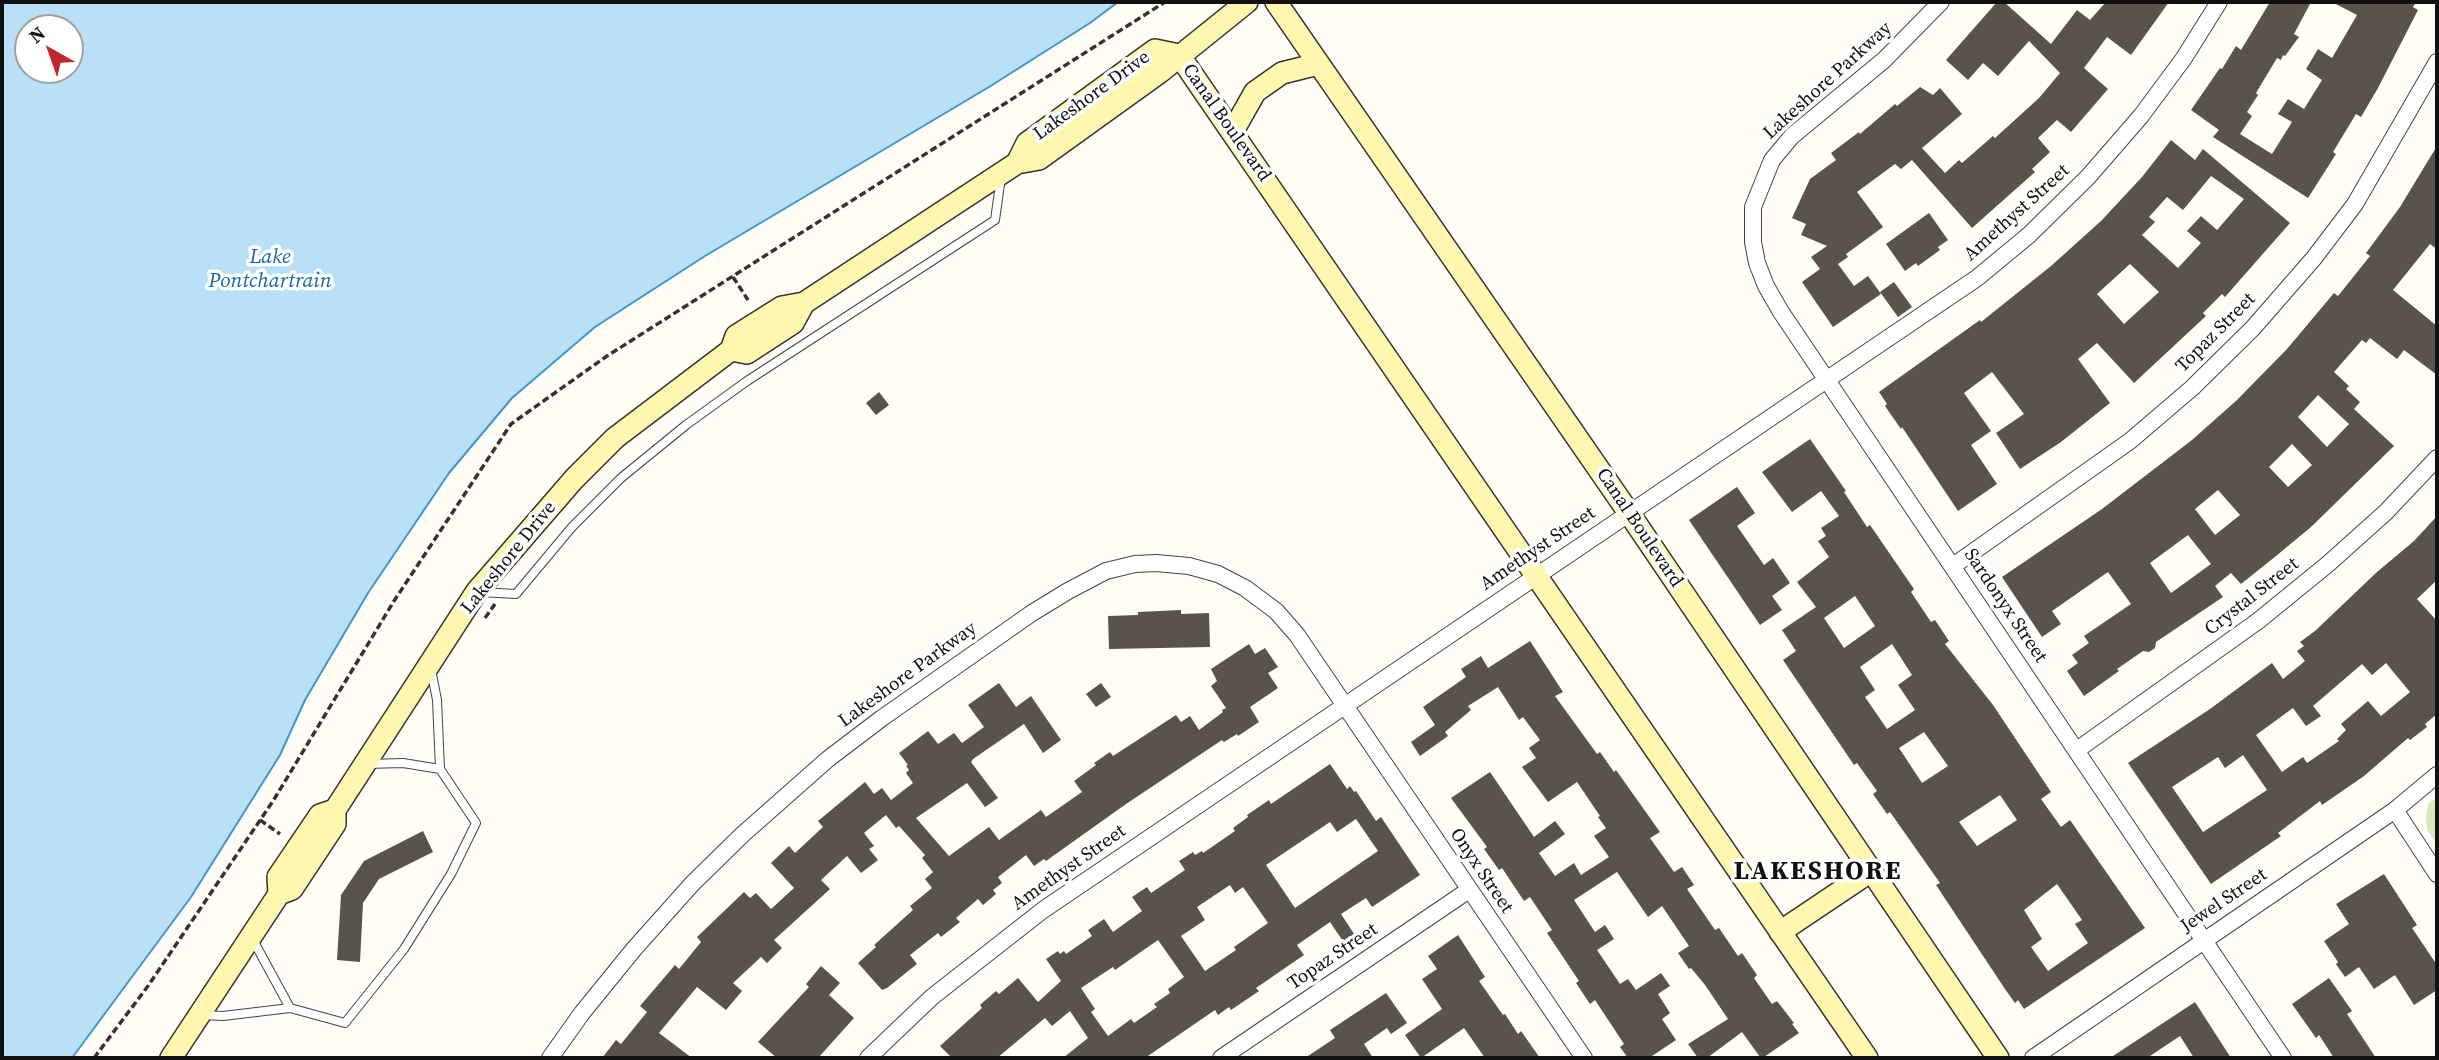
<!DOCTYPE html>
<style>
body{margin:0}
#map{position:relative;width:2439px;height:1060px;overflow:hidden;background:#fffdf5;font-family:"Source Serif 4",serif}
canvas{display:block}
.frame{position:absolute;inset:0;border:4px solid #111;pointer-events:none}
.north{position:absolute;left:14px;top:14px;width:70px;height:70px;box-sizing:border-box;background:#fff;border:2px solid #a0a0a0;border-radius:50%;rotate:320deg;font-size:19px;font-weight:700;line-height:28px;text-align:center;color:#111}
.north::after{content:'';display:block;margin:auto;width:24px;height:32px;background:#c4262e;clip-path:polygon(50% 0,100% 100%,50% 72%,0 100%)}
</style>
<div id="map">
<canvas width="2439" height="1060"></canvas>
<div class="frame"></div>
<div class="north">N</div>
</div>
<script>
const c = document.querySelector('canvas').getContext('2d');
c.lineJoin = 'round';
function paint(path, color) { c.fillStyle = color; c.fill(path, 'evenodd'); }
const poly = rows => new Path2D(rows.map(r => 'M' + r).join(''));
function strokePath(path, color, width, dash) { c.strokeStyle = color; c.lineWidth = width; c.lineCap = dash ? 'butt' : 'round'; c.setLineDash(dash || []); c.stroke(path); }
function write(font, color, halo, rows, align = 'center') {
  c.font = font + ' "Source Serif 4",serif'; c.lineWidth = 7; c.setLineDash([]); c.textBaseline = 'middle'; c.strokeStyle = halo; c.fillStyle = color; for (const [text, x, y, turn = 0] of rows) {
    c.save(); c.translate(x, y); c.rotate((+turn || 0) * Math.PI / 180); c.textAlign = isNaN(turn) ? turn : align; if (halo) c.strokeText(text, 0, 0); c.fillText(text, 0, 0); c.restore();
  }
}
paint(poly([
 [2437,797,2437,844,2427,830,2426,817,2428,804]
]), '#d5ebbd');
const water = poly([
 [2,2,1118,2,1090,23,989,87,705,256,595,327,512,398,449,473,368,593,305,700,280,755,191,897,72,1058,2,1058,2,2],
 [28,28,70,28,70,70,28,70,28,28]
]);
paint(water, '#b9e0f7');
strokePath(water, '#3f96cf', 2);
paint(poly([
 [1997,2,2004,2,2051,44,2077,10,2090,20,2106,2,2169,2,2131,55,2107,37,2084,68,2108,89,2071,132,2057,120,2038,138,2050,152,2032,169,2035,172,1972,228,1912,160,1901,169,1895,164,1857,192,1883,227,1846,254,1848,257,1838,264,1854,286,1868,276,1881,294,1833,327,1802,282,1820,269,1811,257,1827,246,1801,235,1806,224,1792,218,1810,179,1836,160,1831,153,1859,132,1860,134,1895,104,1897,106,1920,87,1933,95,1940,88,1962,114,1922,148,1945,173,1959,160,1962,163,1993,136,1995,138,2039,98,2060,73,2029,41,1998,76,1983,63,1968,80,1946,60],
 [2270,2,2311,2,2294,34,2299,37,2285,56,2283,55,2281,60,2277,58,2256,93,2258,95,2247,112,2252,116,2240,134,2272,154,2292,122,2278,114,2288,99,2304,109,2322,80,2306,69,2318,49,2332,58,2357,15,2332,2,2416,2,2413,7,2418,10,2378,88,2361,117,2356,114,2333,152,2336,154,2308,198,2213,137,2219,130,2191,110,2220,68,2222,69,2236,46,2241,50],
 [2171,140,2195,160,2203,149,2290,223,2225,297,2222,294,2203,313,2206,316,2134,383,2097,343,2078,359,2110,403,2061,442,2020,469,1996,433,2024,414,1992,372,1964,393,1991,431,1971,445,1997,484,1958,511,1902,427,1901,429,1885,406,1887,404,1879,392,1980,320,1981,322,2051,266,2101,221,2142,177],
 [2211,176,2244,199,2217,230,2201,216,2187,231,2201,243,2178,268,2142,235,2155,222,2149,217,2167,197,2183,210],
 [2130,264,2159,292,2124,324,2097,294],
 [2437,146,2437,249,2430,244,2393,290,2437,326,2437,375,2404,350,2397,359,2370,338,2366,343,2362,340,2334,372,2349,386,2346,389,2360,402,2354,409,2394,446,2311,527,2276,556,2241,584,2231,573,2215,586,2223,597,2156,642,2155,648,2149,652,2143,651,2117,669,2119,671,2084,696,2067,671,2078,663,2072,655,2089,643,2084,636,2131,604,2108,572,2052,611,2061,624,2042,637,2002,577,2102,509,2192,440,2237,400,2287,349,2334,293,2338,296,2370,256,2366,253,2400,207],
 [2318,395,2349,424,2327,447,2298,417],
 [2292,444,2312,465,2288,487,2269,467],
 [2218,490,2240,515,2215,535,2195,509],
 [2188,535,2211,564,2171,593,2150,563],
 [1929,213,1948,240,1938,247,1940,250,1918,266,1916,263,1905,271,1886,244],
 [1894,282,1912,307,1898,317,1880,292],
 [879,392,889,405,876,415,866,403],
 [1810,439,1846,491,1844,492,1867,527,1870,525,1914,589,1911,592,1931,622,1935,620,1949,641,1945,644,1993,705,2051,792,2041,799,2061,827,2070,820,2145,928,2024,1009,2018,1000,2015,1003,2005,989,1936,885,1940,883,1890,812,1887,814,1873,794,1877,791,1857,763,1854,765,1783,660,1796,651,1782,630,1816,607,1797,582,1829,557,1818,541,1826,536,1821,528,1839,516,1821,491,1792,512,1762,472],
 [1855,596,1875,626,1844,648,1824,618],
 [1892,644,1912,675,1898,685,1915,710,1887,729,1865,697,1875,690,1860,667],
 [1924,732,1948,766,1922,783,1899,748],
 [2000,795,2017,820,1977,846,1959,822],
 [2057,884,2082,920,2075,924,2088,943,2048,971,2031,947,2042,939,2024,910],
 [1737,487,1755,513,1737,526,1764,565,1773,558,1790,583,1772,596,1782,610,1760,625,1689,520],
 [2437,516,2437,580,2417,599,2437,621,2437,714,2425,724,2427,727,2410,740,2408,738,2364,776,2322,805,2320,801,2278,833,2281,836,2211,884,2128,763,2210,709,2272,663,2283,679,2305,661,2297,651,2304,646,2300,642,2315,631,2377,572,2414,541],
 [2386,663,2410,692,2381,716,2368,701,2341,724,2346,730,2337,739,2339,741,2307,763,2303,757,2282,772,2256,735,2293,708,2306,726,2321,716,2313,706,2362,664,2372,675],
 [2243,755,2267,790,2203,832,2172,787,2218,757,2225,768],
 [1181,610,1181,614,1209,613,1210,647,1109,649,1108,616,1138,615,1138,612],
 [1530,641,1563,692,1555,696,1597,754,1600,752,1614,772,1616,770,1660,832,1650,838,1674,872,1682,867,1694,885,1687,889,1715,930,1719,928,1738,956,1742,953,1757,975,1754,978,1772,1004,1777,1001,1794,1023,1792,1024,1799,1033,1764,1057,1760,1057,1742,1032,1707,1058,1698,1058,1688,1044,1728,1019,1705,985,1691,968,1689,969,1678,953,1689,946,1662,906,1648,917,1617,872,1574,900,1595,932,1605,925,1614,939,1597,950,1620,984,1628,979,1636,990,1661,973,1670,986,1658,994,1670,1013,1662,1019,1676,1040,1649,1058,1628,1058,1620,1047,1624,1044,1595,1000,1590,1004,1576,983,1579,981,1547,933,1552,930,1530,897,1524,901,1502,868,1499,870,1484,849,1487,847,1451,798,1490,772,1534,837,1555,821,1565,834,1539,853,1555,876,1574,863,1581,875,1609,857,1594,836,1606,828,1598,817,1600,816,1577,782,1548,802,1522,767,1536,758,1529,748,1540,740,1523,717,1519,720,1498,687,1468,706,1471,710,1445,732,1448,736,1420,756,1411,742,1435,725,1423,707,1466,677,1461,669,1481,656,1488,668],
 [1249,644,1255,654,1265,648,1278,667,1268,673,1278,688,1250,707,1259,722,1238,736,1237,734,1224,742,1222,740,1126,804,1046,861,1044,859,1034,866,1026,855,998,877,1002,883,993,890,996,894,983,905,978,899,956,918,960,922,941,937,938,933,910,955,917,964,887,988,882,990,858,963,876,947,874,945,913,910,910,906,932,888,925,879,933,872,922,858,925,855,899,826,896,828,886,815,864,833,874,846,869,849,878,860,861,873,847,856,821,880,830,889,774,940,782,948,767,963,761,957,733,983,742,991,726,1010,697,987,659,1033,692,1058,602,1058,616,1040,621,1044,647,1012,640,1006,675,965,679,969,701,942,697,937,744,892,750,898,756,893,771,909,794,888,771,863,789,846,795,853,823,827,818,821,865,782,874,794,882,788,891,800,913,783,906,773,909,770,906,766,908,765,899,753,928,731,938,744,954,733,962,743,984,727,968,705,999,683,1016,707,1031,696,1061,740,1043,753,1024,724,973,759,971,762,998,798,985,807,967,783,916,818,949,856,989,827,999,840,1041,810,1046,817,1082,792,1074,781,1096,765,1094,763,1110,752,1113,756,1176,715,1181,722,1190,716,1199,730,1223,712,1222,710,1226,708,1211,686,1217,681,1211,669],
 [1101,683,1111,697,1096,707,1086,694],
 [1330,764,1347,789,1350,786,1354,792,1356,791,1376,821,1381,817,1420,875,1372,907,1366,898,1341,914,1360,943,1349,950,1330,922,1297,945,1304,955,1256,988,1259,991,1231,1010,1229,1007,1218,1015,1215,1010,1145,1058,1063,1058,1088,1038,1070,1011,1052,1026,1045,1018,997,1058,952,1058,940,1046,982,1008,980,1005,996,991,999,994,1018,978,1038,1002,1061,981,1046,959,1058,951,1060,954,1064,951,1066,954,1092,936,1088,930,1104,919,1113,932,1142,911,1132,897,1147,887,1151,893,1185,870,1179,861,1193,852,1195,855,1202,851,1203,853,1235,831,1233,828,1248,817,1247,815,1269,800,1271,804],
 [1356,819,1378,851,1295,908,1266,865,1330,822,1337,832],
 [1230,885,1235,893,1243,887,1268,923,1234,947,1236,950,1205,971,1181,936,1205,920,1197,907],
 [1158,940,1184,977,1168,989,1170,993,1154,1004,1157,1007,1134,1023,1131,1019,1108,1036,1091,1012,1095,1009,1081,988,1113,967,1115,970],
 [423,831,433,852,379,879,363,903,360,962,337,960,341,895,364,861],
 [2384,874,2417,925,2412,928,2437,965,2437,990,2414,1005,2395,975,2374,989,2359,967,2345,977,2336,964,2338,962,2324,941,2349,924,2336,904],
 [1458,935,1485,977,1479,981,1503,1015,1505,1014,1518,1034,1521,1031,1540,1058,1485,1058,1464,1028,1421,1058,1405,1035,1442,1009,1422,979,1437,969,1428,956],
 [821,966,840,983,829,995,854,1018,818,1058,777,1058,758,1042,809,987,806,984],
 [2329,978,2352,1011,2347,1014,2376,1058,2334,1058,2319,1035,2316,1038,2292,1004],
 [1386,993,1407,1023,1391,1034,1387,1028,1364,1044,1373,1058,1305,1058,1335,1038,1330,1030],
 [2195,1002,2231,1058,2194,1058,2180,1036,2147,1058,2110,1058]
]), '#5a524d');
const lane = poly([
 [480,592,516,594,572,527,621,478,686,425,747,381,995,220,1001,177],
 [367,764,403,763,440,769],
 [253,940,290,1008],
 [203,1015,223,1016,290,1008,345,1023,404,949,451,874,476,823,440,769,437,700,431,669]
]);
const street = poly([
 [1941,2,1884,60,1792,136,1772,160,1753,207,1753,242,1757,263,1766,286,1781,312,2283,1058],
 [1953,566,2130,441,2192,388,2253,328,2314,258,2355,204,2437,62],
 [2077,750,2258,621,2328,564,2386,512,2437,458],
 [2395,810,2437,874],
 [550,1058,582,1013,634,949,692,884,742,835,828,759,882,718,1032,613,1068,591,1106,571,1135,564,1156,563,1189,566,1218,574,1245,588,1276,611,1297,635,1584,1058],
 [868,1058,932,997,1043,910,1977,278,2029,235,2088,177,2141,116,2184,58,2219,2],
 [1221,1058,1469,890],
 [2033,1058,2395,810,2437,775]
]);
const secondary = poly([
 [1276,2,1629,513,1998,1058],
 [1179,55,1867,1058],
 [1233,131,1255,92,1282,73,1318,64],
 [1017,163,1027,143,1155,50,1179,55],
 [731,350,747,353,793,323,804,303],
 [279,894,278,877,320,815,335,810],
 [1780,932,1871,871],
 [171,1058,279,894,292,889,335,824,335,810,477,591,574,479,615,438,731,350,736,336,782,307,804,303,1017,163,1039,159,1160,72,1247,2]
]);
strokePath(lane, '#444', 10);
strokePath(street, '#444', 18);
strokePath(secondary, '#333', 24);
strokePath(poly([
 [733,277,748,300],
 [485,618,495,604],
 [260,820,280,834],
 [94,1058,148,986,273,801,394,601,511,424,607,356,1165,2]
]), '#333', 3.5, [7, 3.5]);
strokePath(lane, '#fff', 8);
strokePath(street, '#fff', 16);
strokePath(secondary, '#fff6b0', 21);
write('19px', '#111', '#fff', [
 ["Lakeshore Parkway",1828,81,-42],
 ["Lakeshore Drive",1092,96,-36],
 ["Canal Boulevard",1226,123,55],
 ["Amethyst Street",2017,213,-42],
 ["Topaz Street",2216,333,-45],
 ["Canal Boulevard",1639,528,56],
 ["Amethyst Street",1538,549,-34],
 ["Lakeshore Drive",509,558,-51],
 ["Crystal Street",2252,597,-38],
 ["Sardonyx Street",2005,606,56],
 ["Lakeshore Parkway",908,675,-36],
 ["Amethyst Street",1069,868,-35],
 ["Onyx Street",1481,871,56],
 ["Jewel Street",2224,901,-34],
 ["Topaz Street",1333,957,-34]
]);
write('italic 21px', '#1768a6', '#fff', [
 ["Lake",270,258],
 ["Pontchartrain",270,282]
]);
c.letterSpacing = '2px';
write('bold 26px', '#111', '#fff', [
 ["LAKESHORE",1818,872]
]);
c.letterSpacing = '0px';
</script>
